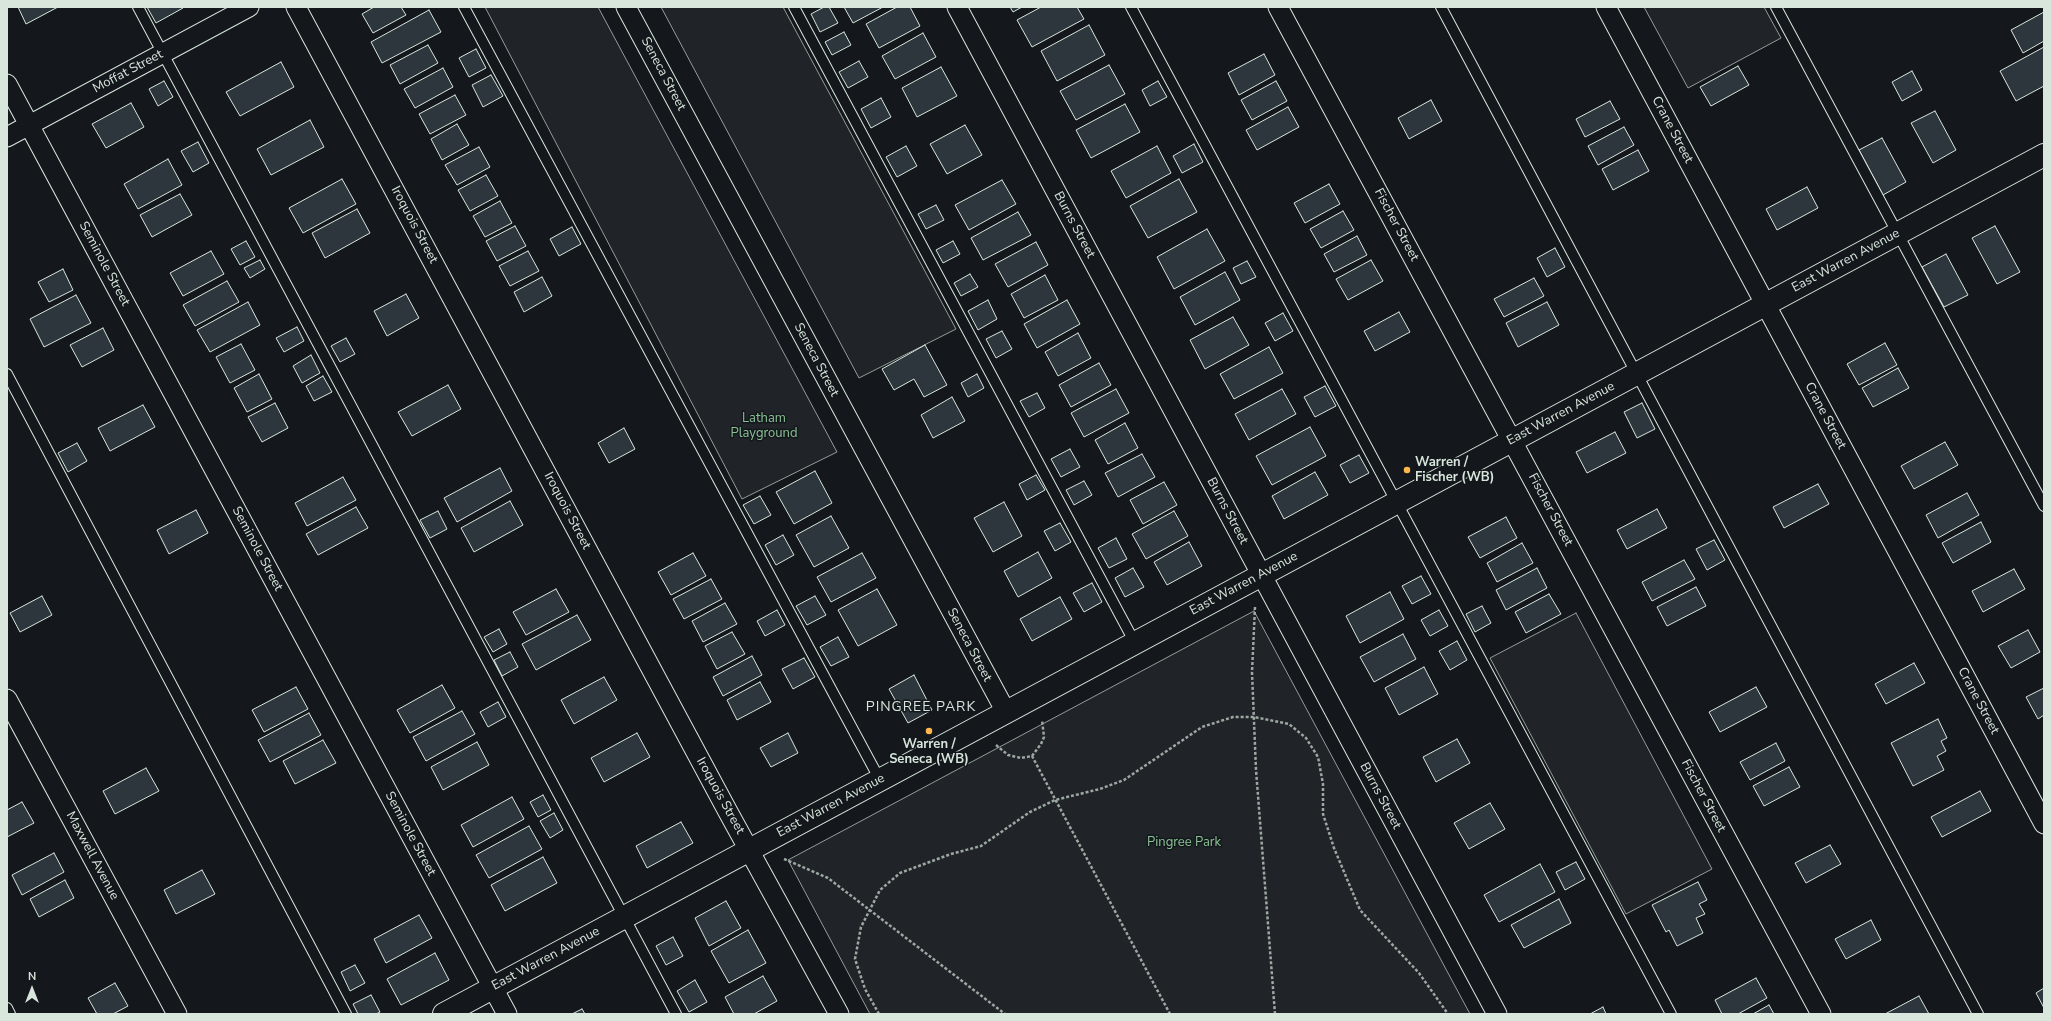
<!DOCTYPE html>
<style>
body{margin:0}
#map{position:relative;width:2051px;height:1021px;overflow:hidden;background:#14181c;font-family:"Nunito Sans",sans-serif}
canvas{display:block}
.frame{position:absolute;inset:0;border:8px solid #d8e6dc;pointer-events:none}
.north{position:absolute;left:12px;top:969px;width:40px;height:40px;-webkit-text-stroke:3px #14181c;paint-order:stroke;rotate:0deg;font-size:11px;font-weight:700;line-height:16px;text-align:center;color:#d8e6dc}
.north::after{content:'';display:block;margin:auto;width:14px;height:18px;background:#d8e6dc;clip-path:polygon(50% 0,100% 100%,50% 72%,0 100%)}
</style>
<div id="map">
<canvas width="2051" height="1021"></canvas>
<div class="frame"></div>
<div class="north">N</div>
</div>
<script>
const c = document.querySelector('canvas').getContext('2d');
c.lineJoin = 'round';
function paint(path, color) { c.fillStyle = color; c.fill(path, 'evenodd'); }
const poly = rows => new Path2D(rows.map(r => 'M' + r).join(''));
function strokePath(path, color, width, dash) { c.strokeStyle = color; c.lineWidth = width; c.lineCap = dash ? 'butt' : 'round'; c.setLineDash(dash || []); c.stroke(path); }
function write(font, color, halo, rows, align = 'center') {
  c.font = font + ' "Nunito Sans",sans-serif'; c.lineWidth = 3; c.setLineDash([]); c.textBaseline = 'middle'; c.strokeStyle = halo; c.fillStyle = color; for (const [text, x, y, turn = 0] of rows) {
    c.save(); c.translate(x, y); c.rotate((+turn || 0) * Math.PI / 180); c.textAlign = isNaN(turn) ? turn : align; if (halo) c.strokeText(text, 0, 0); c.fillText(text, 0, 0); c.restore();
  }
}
const green = poly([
 [485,7,598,7,837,452,742,499,485,7],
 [661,7,783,7,956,329,859,378,661,7],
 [1644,7,1764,7,1781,38,1688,88,1644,7],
 [1254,611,1470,1014,870,1014,788,860,1254,611],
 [1576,613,1712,869,1626,914,1490,658,1576,613]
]);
paint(green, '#202428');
strokePath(green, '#939e99', 1);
const building = poly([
 [18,7,58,7,26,24,18,7],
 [147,7,182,7,183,8,156,23,147,7],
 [374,7,401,7,406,15,373,33,362,14,374,7],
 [824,7,829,7,838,23,820,32,811,14,824,7],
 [844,7,883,7,853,23,844,7],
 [897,7,910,7,920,26,879,48,866,24,897,7],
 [1010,7,1022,7,1013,12,1010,7],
 [1041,7,1077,7,1084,19,1032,47,1017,20,1041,7],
 [429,10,441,32,382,63,371,42,429,10],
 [2044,12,2044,41,2023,53,2011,30,2044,12],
 [1089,25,1105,55,1057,81,1041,51,1089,25],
 [844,32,851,45,832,55,825,42,844,32],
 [923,33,936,57,895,79,882,56,923,33],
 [428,45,438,63,400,84,390,65,428,45],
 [2044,47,2044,86,2016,101,2000,71,2044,47],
 [476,49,486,68,469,77,459,58,476,49],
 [1264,54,1275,75,1239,95,1228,73,1264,54],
 [859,61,868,77,848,88,839,72,859,61],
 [281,62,294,87,240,116,226,92,281,62],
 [1109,65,1125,94,1076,120,1060,91,1109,65],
 [1738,66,1749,85,1711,106,1700,87,1738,66],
 [941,67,957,96,917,117,902,88,941,67],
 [443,68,453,87,415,108,404,89,443,68],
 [1912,71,1922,90,1902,101,1892,82,1912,71],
 [491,75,503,96,483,107,472,85,491,75],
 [164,81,173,97,158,106,149,89,164,81],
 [1158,81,1167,97,1150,106,1142,90,1158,81],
 [1276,81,1287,101,1252,120,1241,100,1276,81],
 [455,95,466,115,430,134,419,114,455,95],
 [881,98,891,117,871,128,861,109,881,98],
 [1431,100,1442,121,1409,139,1398,118,1431,100],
 [1610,101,1620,119,1585,137,1576,119,1610,101],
 [131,103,144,127,106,148,92,124,131,103],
 [1125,104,1140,132,1091,158,1076,130,1125,104],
 [1288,107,1299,127,1257,150,1246,130,1288,107],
 [1935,111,1956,150,1933,163,1911,123,1935,111],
 [310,120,324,147,271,175,257,149,310,120],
 [457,124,469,145,442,160,431,139,457,124],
 [965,125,982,155,947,174,930,144,965,125],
 [1624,127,1634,145,1598,165,1588,146,1624,127],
 [1882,138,1906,182,1883,195,1859,150,1882,138],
 [198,142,209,163,193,172,181,151,198,142],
 [1194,144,1203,162,1182,173,1173,156,1194,144],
 [906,146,917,166,897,177,886,157,906,146],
 [1157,146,1171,173,1126,198,1111,171,1157,146],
 [479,147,490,167,457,185,445,165,479,147],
 [1638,150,1649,171,1613,190,1602,169,1638,150],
 [168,159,182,185,138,209,124,184,168,159],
 [486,175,498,196,470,211,458,190,486,175],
 [342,179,356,204,303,233,289,208,342,179],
 [1179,179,1197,212,1148,238,1130,206,1179,179],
 [1002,180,1016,204,969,230,955,205,1002,180],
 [1329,184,1340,204,1305,223,1294,203,1329,184],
 [1807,187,1818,208,1777,230,1766,209,1807,187],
 [180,194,192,215,152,237,140,215,180,194],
 [500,201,512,223,485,237,473,216,500,201],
 [936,205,944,220,926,229,918,214,936,205],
 [357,209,370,233,325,258,312,233,357,209],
 [1343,211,1354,230,1321,248,1310,229,1343,211],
 [1018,212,1031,235,983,260,971,238,1018,212],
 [515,226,526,246,497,261,486,241,515,226],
 [1995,226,2020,272,1997,284,1972,238,1995,226],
 [572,227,581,244,559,256,550,239,572,227],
 [1207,229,1225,261,1174,289,1157,257,1207,229],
 [1357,236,1367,255,1334,272,1324,254,1357,236],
 [246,241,255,257,240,265,231,249,246,241],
 [953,241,960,254,943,263,936,250,953,241],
 [1036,242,1048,265,1008,287,995,264,1036,242],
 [1555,248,1565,267,1547,277,1537,258,1555,248],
 [211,251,224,274,183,296,170,273,211,251],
 [528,251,539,271,510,286,499,266,528,251],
 [1946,254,1968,295,1944,307,1922,267,1946,254],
 [260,260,265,269,250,278,244,268,260,260],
 [1371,260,1383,281,1348,300,1336,279,1371,260],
 [1247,261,1256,277,1241,284,1233,268,1247,261],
 [63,269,73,290,49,302,38,282,63,269],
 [1225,272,1240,300,1195,325,1180,297,1225,272],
 [970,274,978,287,961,296,954,283,970,274],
 [1045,275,1058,300,1024,318,1011,294,1045,275],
 [542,277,552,296,524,312,514,292,542,277],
 [1534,278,1544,296,1504,317,1494,299,1534,278],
 [227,281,239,302,195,326,183,305,227,281],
 [406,294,419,318,387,336,374,311,406,294],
 [76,295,91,323,44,347,30,319,76,295],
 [988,300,997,319,978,330,968,311,988,300],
 [1067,300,1080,324,1037,348,1024,324,1067,300],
 [248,302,260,325,210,352,197,330,248,302],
 [1547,302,1559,325,1518,347,1506,323,1547,302],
 [1399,312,1410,332,1375,351,1364,331,1399,312],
 [1283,313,1293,331,1275,341,1265,323,1283,313],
 [1233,317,1249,345,1205,369,1190,340,1233,317],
 [297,327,304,341,284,352,276,338,297,327],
 [103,328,114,350,82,367,70,345,103,328],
 [1002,331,1012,349,996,358,986,339,1002,331],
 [1078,333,1091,358,1058,376,1045,352,1078,333],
 [346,338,355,354,340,362,331,346,346,338],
 [1885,343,1897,365,1859,385,1847,364,1885,343],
 [241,344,255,370,230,383,216,357,241,344],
 [925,345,947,385,924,397,914,379,894,390,882,369,925,345],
 [1269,347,1283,373,1234,399,1220,374,1269,347],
 [311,355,320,373,302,383,293,366,311,355],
 [1099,363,1111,385,1071,407,1059,385,1099,363],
 [1898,368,1909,388,1873,407,1862,388,1898,368],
 [259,374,272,399,247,412,234,388,259,374],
 [977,374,984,388,968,397,961,383,977,374],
 [323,376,332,392,314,401,306,386,323,376],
 [448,385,461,409,412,436,398,412,448,385],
 [1325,386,1336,406,1315,417,1304,397,1325,386],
 [1116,389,1129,413,1084,437,1071,413,1116,389],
 [1282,389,1296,414,1249,440,1235,414,1282,389],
 [1037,393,1045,408,1029,417,1020,401,1037,393],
 [952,397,965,421,933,438,921,415,952,397],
 [275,403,288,428,262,442,248,417,275,403],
 [1642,403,1655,429,1637,438,1624,412,1642,403],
 [143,405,155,427,110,451,98,428,143,405],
 [1125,423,1138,448,1108,464,1095,440,1125,423],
 [1310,427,1326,456,1272,485,1256,456,1310,427],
 [624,428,635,449,609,463,598,443,624,428],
 [1615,432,1626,453,1587,473,1576,452,1615,432],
 [1945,442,1958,465,1914,489,1901,466,1945,442],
 [77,443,87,461,68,472,58,453,77,443],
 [1070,449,1080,467,1061,477,1051,459,1070,449],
 [1142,454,1155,477,1118,497,1105,473,1142,454],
 [1359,455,1369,473,1350,483,1340,465,1359,455],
 [500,468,512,491,457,522,444,498,500,468],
 [815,471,832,503,794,524,776,492,815,471],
 [1315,472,1328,495,1284,519,1272,496,1315,472],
 [1036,475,1045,490,1027,500,1019,484,1036,475],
 [343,477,356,500,307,526,295,503,343,477],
 [1084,481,1092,495,1074,505,1066,490,1084,481],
 [1164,482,1177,505,1143,524,1130,500,1164,482],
 [1818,484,1829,504,1784,528,1773,507,1818,484],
 [1967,493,1979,515,1938,538,1926,515,1967,493],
 [760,496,771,515,754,524,743,505,760,496],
 [510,501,523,525,474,552,461,528,510,501],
 [1004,502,1022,536,993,552,974,518,1004,502],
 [356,507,368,528,318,555,306,534,356,507],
 [1657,509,1667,528,1627,549,1617,530,1657,509],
 [196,510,208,533,169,554,157,530,196,510],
 [438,511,447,529,430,538,420,520,438,511],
 [1174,511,1188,536,1146,559,1132,534,1174,511],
 [831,516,849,548,814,567,796,535,831,516],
 [1506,517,1517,538,1480,558,1468,537,1506,517],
 [1981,522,1991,542,1953,563,1942,543,1981,522],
 [1060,523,1071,542,1055,551,1044,531,1060,523],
 [783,535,794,555,776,565,765,545,783,535],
 [1116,538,1127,559,1109,568,1098,548,1116,538],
 [1714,540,1725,560,1707,570,1696,549,1714,540],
 [1189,542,1202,566,1167,585,1154,562,1189,542],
 [1522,543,1533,563,1497,582,1487,563,1522,543],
 [1038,552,1052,578,1018,597,1004,571,1038,552],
 [693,553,706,576,671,595,658,572,693,553],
 [862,553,876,578,831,602,817,577,862,553],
 [1684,560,1695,579,1652,601,1642,582,1684,560],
 [1133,568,1144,587,1125,597,1115,578,1133,568],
 [1537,568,1547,588,1506,610,1496,590,1537,568],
 [2014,569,2025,589,1983,612,1972,591,2014,569],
 [1421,576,1431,594,1412,604,1402,586,1421,576],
 [711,579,722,599,684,619,673,599,711,579],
 [1092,583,1102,602,1084,612,1073,593,1092,583],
 [1696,587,1706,606,1667,626,1657,607,1696,587],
 [556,589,569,612,526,635,513,612,556,589],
 [877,589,897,625,858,646,838,610,877,589],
 [1390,592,1404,619,1360,643,1346,616,1390,592],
 [1549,594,1561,614,1526,633,1515,612,1549,594],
 [42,596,52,615,20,632,10,613,42,596],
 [815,596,826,615,807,625,796,606,815,596],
 [1060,597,1072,619,1032,641,1020,619,1060,597],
 [725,603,737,624,703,642,692,621,725,603],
 [1482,606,1491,623,1475,632,1466,614,1482,606],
 [777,610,785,625,765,636,757,621,777,610],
 [1439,610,1448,626,1430,636,1421,620,1439,610],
 [577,615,591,640,536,670,522,644,577,615],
 [499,629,507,644,493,652,484,637,499,629],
 [2028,630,2040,652,2011,668,1998,646,2028,630],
 [732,632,745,654,717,669,705,646,732,632],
 [1403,634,1416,659,1374,682,1360,657,1403,634],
 [838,637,849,657,831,666,820,647,838,637],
 [1457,641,1467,660,1450,670,1439,651,1457,641],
 [510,652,518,667,502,676,494,660,510,652],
 [752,656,762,675,723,696,713,677,752,656],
 [804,658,815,677,793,689,782,669,804,658],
 [1914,663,1925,683,1886,704,1875,684,1914,663],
 [1424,667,1438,694,1399,715,1385,688,1424,667],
 [914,675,932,710,908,723,889,689,914,675],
 [604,677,617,700,574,724,561,700,604,677],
 [760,682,771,702,737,720,727,700,760,682],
 [442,685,455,708,410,733,397,710,442,685],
 [296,687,308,709,264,732,252,710,296,687],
 [1756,687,1767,707,1720,732,1709,712,1756,687],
 [2044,688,2044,715,2038,719,2026,697,2044,688],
 [498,702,506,717,488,727,480,712,498,702],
 [462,711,475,734,426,761,413,737,462,711],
 [309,713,321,735,270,762,258,740,309,713],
 [1938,719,1947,738,1941,741,1946,751,1937,756,1944,770,1913,786,1891,743,1938,719],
 [637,733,650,757,604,782,591,758,637,733],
 [788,733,798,753,771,767,760,748,788,733],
 [1457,739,1470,763,1436,782,1423,757,1457,739],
 [323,740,336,763,295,784,283,761,323,740],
 [477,742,489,765,443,790,431,767,477,742],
 [1776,743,1785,761,1750,780,1740,762,1776,743],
 [1789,767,1800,787,1764,806,1753,786,1789,767],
 [146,768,159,791,115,814,103,791,146,768],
 [1980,791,1991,811,1942,837,1931,817,1980,791],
 [543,795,551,810,538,817,530,802,543,795],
 [512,797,524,819,473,847,461,825,512,797],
 [22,802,34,823,7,837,7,810,22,802],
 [1490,803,1505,829,1469,849,1454,823,1490,803],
 [554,813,563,830,550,838,540,821,554,813],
 [681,822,693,843,647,868,636,846,681,822],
 [529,826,542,849,489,878,476,855,529,826],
 [1830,845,1841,864,1806,883,1795,863,1830,845],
 [54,853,64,872,22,895,12,875,54,853],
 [543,857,557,883,505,911,491,885,543,857],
 [1576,862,1585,879,1565,890,1556,872,1576,862],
 [1540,864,1555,892,1499,922,1484,895,1540,864],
 [202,870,215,894,176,914,164,890,202,870],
 [65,880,74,898,39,917,30,899,65,880],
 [1698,882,1707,900,1699,904,1705,914,1696,918,1703,933,1677,946,1669,930,1666,932,1652,905,1698,882],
 [1559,899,1571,923,1524,948,1511,925,1559,899],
 [726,901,741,928,709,946,695,918,726,901],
 [419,915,432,938,386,963,374,939,419,915],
 [1871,920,1881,940,1846,959,1835,939,1871,920],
 [748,930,766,963,729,983,711,951,748,930],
 [673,937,683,956,666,965,656,946,673,937],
 [435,953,449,980,401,1005,387,979,435,953],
 [355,965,365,983,350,991,341,972,355,965],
 [763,976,777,1001,754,1014,734,1014,725,997,763,976],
 [1756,978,1767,998,1738,1014,1722,1014,1715,1000,1756,978],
 [695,980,707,1002,689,1012,677,991,695,980],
 [115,983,128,1006,113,1014,97,1014,88,998,115,983],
 [2044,988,2044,1008,2036,993,2044,988],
 [371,995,380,1012,376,1014,358,1014,353,1004,371,995],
 [1919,996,1929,1014,1885,1014,1919,996],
 [1769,1005,1774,1014,1753,1014,1769,1005],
 [1603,1007,1606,1014,1590,1014,1603,1007],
 [582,1009,585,1014,572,1014,582,1009]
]);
paint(building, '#2c363c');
strokePath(building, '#d8e6dc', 1);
const service = poly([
 [138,7,676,1014],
 [464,7,880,780],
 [794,7,1135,643],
 [1131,7,1671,1014],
 [1441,7,1978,1014],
 [1776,7,2044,506],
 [7,374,346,1014],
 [7,1008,10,1014]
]);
const minor = poly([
 [296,7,727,810,839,1014],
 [626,7,1006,712],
 [957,7,1497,1014],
 [1278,7,1821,1014],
 [1606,7,2044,824],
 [7,84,507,1014],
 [7,137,249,7],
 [7,699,177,1014]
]);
const secondary = poly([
 [444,1014,2044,155]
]);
strokePath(service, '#d8e6dc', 12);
strokePath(minor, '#d8e6dc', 21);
strokePath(secondary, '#d8e6dc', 24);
strokePath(poly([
 [1255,607,1252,672,1256,770,1275,1014],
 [996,745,1008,755,1021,758,1032,756,1170,1014],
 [1032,756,1041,744,1044,737,1042,720],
 [784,859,828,878,1005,1014],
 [879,1014,865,989,855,959,861,927,880,890,900,873,951,854,981,846,1030,812,1055,800,1100,789,1124,780,1202,727,1233,717,1254,717,1289,724,1306,738,1318,757,1323,784,1323,814,1334,848,1360,910,1419,973,1448,1014]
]), '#9da8a2', 2.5, [3, 2]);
strokePath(service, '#14181c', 10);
strokePath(minor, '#14181c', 19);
strokePath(secondary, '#14181c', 22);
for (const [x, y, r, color] of [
 [1407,470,4,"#ffb74d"],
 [929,731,4,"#ffb74d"]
]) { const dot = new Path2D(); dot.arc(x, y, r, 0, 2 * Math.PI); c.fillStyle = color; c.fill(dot); strokePath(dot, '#14181c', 1.5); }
write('13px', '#d8e6dc', '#14181c', [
 ["Moffat Street",128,72,-28],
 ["Seneca Street",663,74,62],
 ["Crane Street",1672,130,62],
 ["Iroquois Street",414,225,62],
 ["Burns Street",1074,225,62],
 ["Fischer Street",1396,225,62],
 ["East Warren Avenue",1846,261,-28],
 ["Seminole Street",104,264,62],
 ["Seneca Street",816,360,62],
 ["East Warren Avenue",1561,414,-28],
 ["Crane Street",1825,416,62],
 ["Fischer Street",1550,510,62],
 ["Iroquois Street",567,511,62],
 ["Burns Street",1227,511,62],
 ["Seminole Street",257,549,62],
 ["East Warren Avenue",1244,584,-28],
 ["Seneca Street",969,645,62],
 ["Crane Street",1978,701,62],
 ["Iroquois Street",720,796,61],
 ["Burns Street",1380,796,62],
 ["Fischer Street",1703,796,62],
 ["East Warren Avenue",831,806,-28],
 ["Seminole Street",410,834,62],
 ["Maxwell Avenue",92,856,62],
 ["East Warren Avenue",546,959,-28]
]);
write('13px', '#8ac095', '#14181c', [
 ["Latham",764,419],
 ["Playground",764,434],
 ["Pingree Park",1184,843]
]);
write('bold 13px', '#d8e6dc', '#14181c', [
 ["Warren /",1415,463],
 ["Fischer (WB)",1415,478],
 ["Warren /",929,745,"center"],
 ["Seneca (WB)",929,760,"center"]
], 'left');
c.letterSpacing = '1px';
write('14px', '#d8e6dc', '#14181c', [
 ["PINGREE PARK",921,708]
]);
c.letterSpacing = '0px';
</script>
